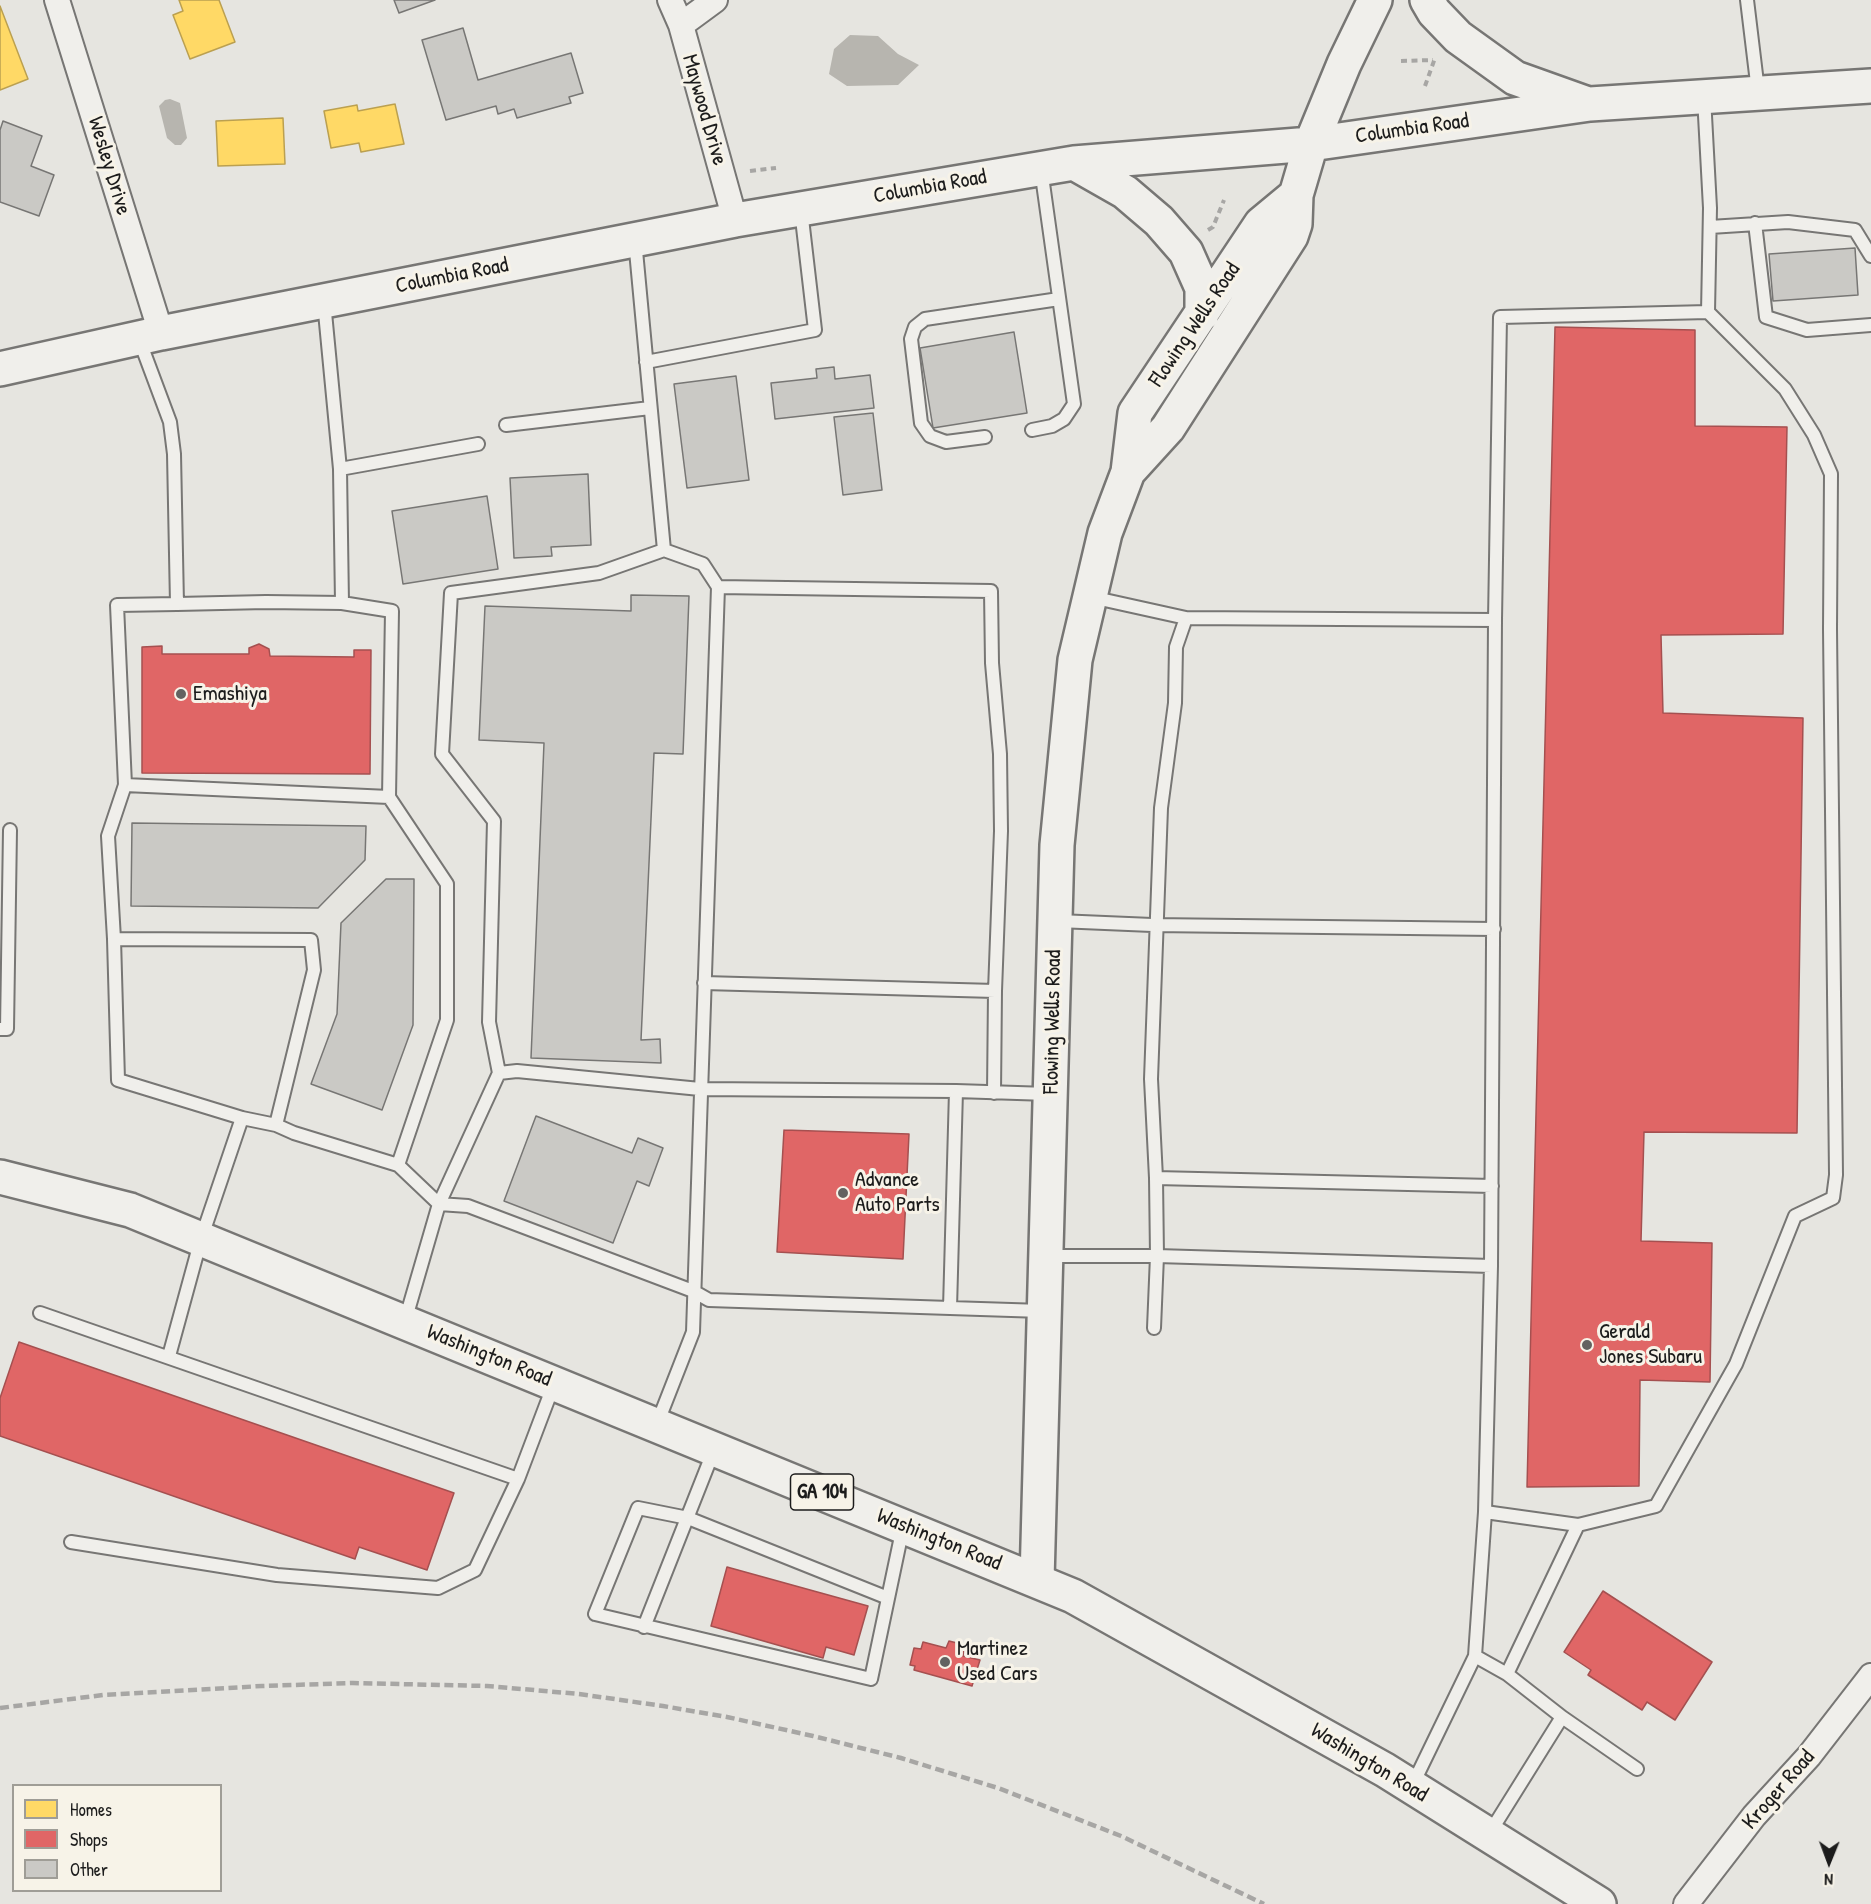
<!DOCTYPE html>
<style>
body{margin:0}
#map{position:relative;width:1871px;height:1904px;overflow:hidden;background:#e6e5e0;font-family:"Patrick Hand",sans-serif}
canvas{display:block}
.legend{position:absolute;left:12px;top:1784px;width:210px;height:108px;box-sizing:border-box;background:#f7f3e8;border:2px solid #9f9d96;margin:0;padding:8px 10px;list-style:none;font-size:18px;color:#1c1c1c}
.legend li{display:flex;align-items:center;gap:12px;height:30px}
.legend b{width:30px;border:2px solid #9f9d96}
.north{position:absolute;left:1799px;top:1832px;width:60px;height:60px;-webkit-text-stroke:4px #f7f3e8;paint-order:stroke;rotate:181deg;font-size:16px;font-weight:700;line-height:24px;text-align:center;color:#1c1c1c}
.north::after{content:'';display:block;margin:auto;width:21px;height:27px;background:#1c1c1c;clip-path:polygon(50% 0,100% 100%,50% 72%,0 100%)}
</style>
<div id="map">
<canvas width="1871" height="1904"></canvas>
<ul class="legend">
<li><b style="height:16px;background:#ffd966"></b>Homes</li>
<li><b style="height:16px;background:#e06666"></b>Shops</li>
<li><b style="height:16px;background:#cac9c5"></b>Other</li>
</ul>
<div class="north">N</div>
</div>
<script>
const c = document.querySelector('canvas').getContext('2d');
c.lineJoin = 'round';
function paint(path, color) { c.fillStyle = color; c.fill(path, 'evenodd'); }
const poly = rows => new Path2D(rows.map(r => 'M' + r).join(''));
function strokePath(path, color, width, dash) { c.strokeStyle = color; c.lineWidth = width; c.lineCap = dash ? 'butt' : 'round'; c.setLineDash(dash || []); c.stroke(path); }
function write(font, color, halo, rows, align = 'center') {
  c.font = font + ' "Patrick Hand",sans-serif'; c.lineWidth = 6; c.setLineDash([]); c.textBaseline = 'middle'; c.strokeStyle = halo; c.fillStyle = color; for (const [text, x, y, turn = 0] of rows) {
    c.save(); c.translate(x, y); c.rotate((+turn || 0) * Math.PI / 180); c.textAlign = isNaN(turn) ? turn : align; if (halo) c.strokeText(text, 0, 0); c.fillText(text, 0, 0); c.restore();
  }
}
paint(poly([
 [850,35,878,36,898,54,919,65,898,85,847,86,829,74,834,49],
 [170,99,180,103,187,138,181,145,175,145,167,138,159,106,165,100]
]), '#b7b5af');
const homes = poly([
 [179,0,219,0,235,42,190,59,173,15,183,11,179,0],
 [0,6,28,79,0,90,0,6],
 [395,104,404,144,361,152,359,143,331,148,324,111,357,105,358,111,395,104],
 [283,118,285,164,218,166,216,121,283,118]
]);
paint(homes, '#ffd966');
strokePath(homes, '#bba050', 1.5);
const shops = poly([
 [1555,327,1695,330,1695,426,1787,427,1783,634,1661,635,1663,713,1803,718,1797,1133,1644,1132,1641,1241,1712,1243,1710,1382,1640,1380,1639,1486,1527,1487,1555,327],
 [259,644,269,649,270,656,354,657,354,650,371,650,370,774,142,773,142,647,162,646,162,654,249,654,249,648,259,644],
 [784,1130,909,1134,903,1259,777,1252,784,1130],
 [19,1342,454,1493,427,1570,359,1547,355,1559,0,1436,0,1398,19,1342],
 [727,1567,868,1606,854,1655,826,1647,823,1658,711,1626,727,1567],
 [1603,1591,1712,1662,1675,1720,1647,1702,1642,1710,1588,1675,1591,1670,1564,1652,1603,1591],
 [949,1641,965,1645,963,1656,980,1660,972,1686,914,1670,915,1666,910,1665,914,1648,921,1649,923,1642,946,1648,949,1641]
]);
paint(shops, '#e06666');
strokePath(shops, '#a55050', 1.5);
const building = poly([
 [394,0,435,0,399,13,394,0],
 [463,28,478,80,571,53,583,93,569,97,571,103,517,118,514,109,498,114,496,106,446,120,422,40,463,28],
 [3,121,42,136,31,166,54,175,39,216,0,202,0,130,3,121],
 [1855,248,1858,295,1773,301,1769,254,1855,248],
 [1014,332,1027,413,933,428,920,348,1014,332],
 [834,367,835,379,870,375,874,408,775,419,771,383,817,378,816,369,834,367],
 [736,376,749,480,687,488,674,384,736,376],
 [873,413,882,490,843,495,834,417,873,413],
 [588,474,591,545,551,547,552,556,514,558,510,478,588,474],
 [487,496,498,569,403,584,392,511,487,496],
 [631,595,689,596,683,754,654,753,641,1040,660,1039,661,1063,531,1058,544,743,479,740,485,606,631,611,631,595],
 [132,823,366,826,365,860,318,908,131,906,132,823],
 [386,879,414,879,413,1025,382,1110,311,1084,337,1014,341,923,386,879],
 [536,1116,632,1153,638,1138,663,1148,649,1186,637,1181,613,1243,504,1201,536,1116]
]);
paint(building, '#cac9c5');
strokePath(building, '#777674', 1.5);
const service = poly([
 [1747,0,1758,91],
 [1755,223,1766,317,1807,330,1871,325],
 [1710,227,1788,222,1855,230,1871,256],
 [635,240,664,550,703,564,718,587,693,1332,657,1424],
 [139,339,170,422,174,454,177,604,266,602,342,603,340,469,324,302],
 [646,362,815,330,801,210],
 [506,425,650,408],
 [1032,430,1052,426,1064,419,1074,404,1041,169],
 [985,437,946,442,930,436,921,423,911,339,915,327,925,319,1059,299],
 [340,469,478,444],
 [1091,597,1186,618,1495,620],
 [177,604,117,605,125,785,389,797,392,611,342,603],
 [125,785,108,836,114,939,311,940,314,970,276,1125,242,1118,201,1239,169,1356],
 [1058,921,1152,925,1494,929],
 [114,939,118,1080,242,1118],
 [704,983,995,991,1001,831,1000,754,992,663,991,591,718,587],
 [0,1029,7,1029,10,830],
 [499,1073,489,1022,494,821,442,754,451,593,599,573,664,550],
 [956,1091,1048,1094],
 [994,1093,995,991],
 [276,1125,294,1133,398,1165,447,1020,447,884,389,797],
 [398,1165,439,1204,405,1321],
 [1156,1178,1151,1079,1161,808,1175,703,1176,647,1186,618],
 [1048,1256,1157,1256,1156,1178,1492,1186],
 [1491,1266,1495,620,1500,317,1708,312,1710,208,1704,97],
 [950,1308,956,1091,700,1089,517,1071,499,1073,439,1204,468,1206,693,1291,709,1300,950,1308,1042,1311],
 [40,1313,518,1479,554,1384],
 [1154,1328,1157,1256,1491,1266,1485,1512,1475,1656],
 [1485,1512,1578,1525,1656,1506,1736,1364,1795,1216,1833,1198,1836,1175,1830,629,1831,474,1814,435,1785,389,1708,312],
 [71,1542,277,1575,438,1588,475,1570,518,1479],
 [888,1598,688,1518,638,1508,595,1614,871,1679,903,1527],
 [644,1627,714,1450],
 [1507,1674,1578,1525],
 [1412,1786,1475,1656,1507,1674,1562,1717],
 [1489,1834,1562,1717,1637,1769]
]);
const minor = poly([
 [57,0,161,333],
 [670,0,681,25,735,220],
 [681,25,715,0],
 [1686,1904,1754,1816,1809,1756,1871,1676]
]);
const secondary = poly([
 [1427,0,1434,12,1458,37,1515,78,1585,103],
 [1074,163,1125,192,1159,221,1186,252,1202,288,1202,314],
 [0,369,161,333,735,220,1074,163,1311,144,1590,104,1871,86],
 [1128,472,1168,428,1291,236,1295,224,1296,195,1311,144,1344,64,1375,0],
 [1037,1580,1057,845,1075,660,1105,533,1128,472,1135,413,1261,224,1296,195]
]);
const primary = poly([
 [0,1177,130,1210,1073,1596,1385,1770,1599,1904]
]);
strokePath(service, '#777674', 16);
strokePath(minor, '#777674', 28);
strokePath(secondary, '#777674', 38);
strokePath(primary, '#777674', 38);
strokePath(poly([
 [1401,61,1433,60],
 [1425,86,1435,58],
 [750,171,776,168],
 [1208,230,1213,227,1224,200]
]), '#a7a6a4', 4, [6, 4.5]);
strokePath(service, '#f0efeb', 12);
strokePath(minor, '#f0efeb', 24);
strokePath(secondary, '#f0efeb', 33);
strokePath(primary, '#f0efeb', 33);
strokePath(poly([
 [0,1708,103,1695,262,1686,353,1683,487,1686,579,1694,663,1706,727,1717,813,1736,901,1758,998,1788,1121,1836,1264,1904]
]), '#a7a6a4', 4.5, [9, 4.5]);
for (const [x, y, r, color] of [
 [181,694,6,"#636261"],
 [843,1193,6,"#636261"],
 [1587,1345,6,"#636261"],
 [945,1662,6,"#636261"]
]) { const dot = new Path2D(); dot.arc(x, y, r, 0, 2 * Math.PI); c.fillStyle = color; c.fill(dot); strokePath(dot, '#f7f3e8', 2); }
for (const [x, y, w] of [
 [822,1492,63]
]) { const box = new Path2D(); box.roundRect(x - w / 2, y - 18, w, 36, 4.5); c.fillStyle = '#f7f3e8'; c.fill(box); strokePath(box, '#1c1c1c', 1.5); }
write('bold 21px', '#1c1c1c', null, [
 ["GA 104",822,1492]
]);
write('22px', '#1c1c1c', '#f7f3e8', [
 ["Maywood Drive",704,110,74],
 ["Columbia Road",1412,129,-8],
 ["Wesley Drive",109,166,73],
 ["Columbia Road",930,187,-10],
 ["Columbia Road",452,276,-11],
 ["Flowing Wells Road",1195,325,-56],
 ["Flowing Wells Road",1053,1022,-89],
 ["Washington Road",489,1356,22],
 ["Washington Road",939,1540,22],
 ["Washington Road",1369,1763,31],
 ["Kroger Road",1779,1790,-49]
]);
write('22px', '#1c1c1c', '#f7f3e8', [
 ["Emashiya",193,694],
 ["Advance",855,1180],
 ["Auto Parts",855,1205],
 ["Gerald",1599,1332],
 ["Jones Subaru",1599,1357],
 ["Martinez",957,1649],
 ["Used Cars",957,1674]
], 'left');
</script>
